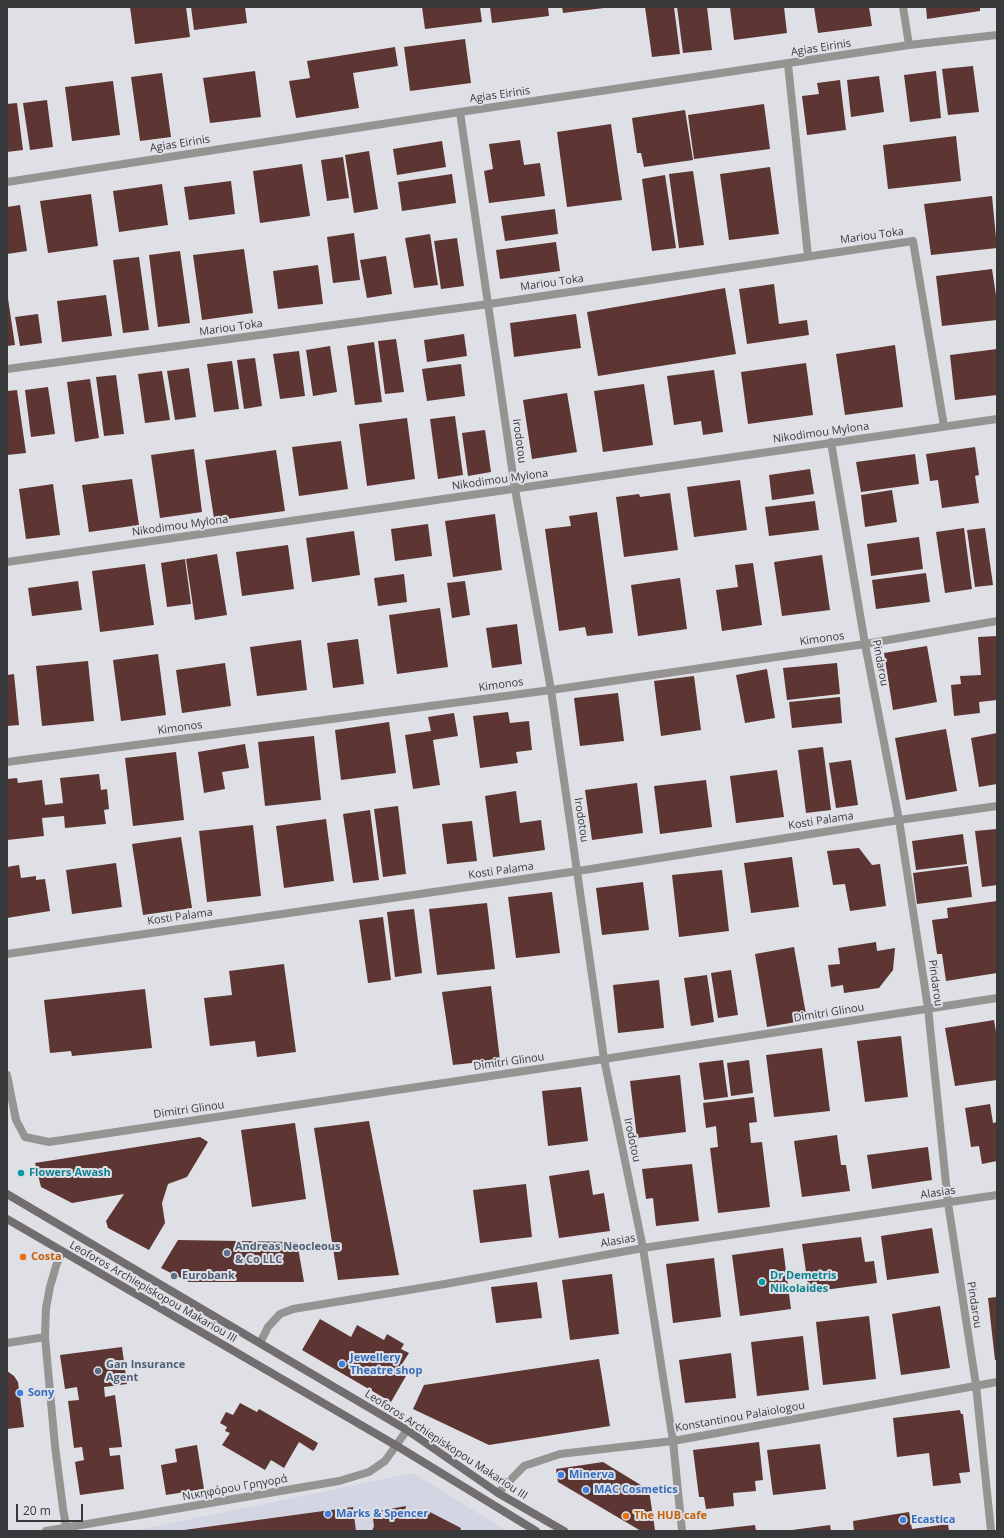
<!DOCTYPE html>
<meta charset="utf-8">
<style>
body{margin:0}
#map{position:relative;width:1004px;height:1538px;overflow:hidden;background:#dfe0e6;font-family:"Open Sans",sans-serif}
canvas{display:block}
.frame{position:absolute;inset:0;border:8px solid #37383a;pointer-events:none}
.scale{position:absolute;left:16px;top:1504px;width:67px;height:18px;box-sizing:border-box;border:2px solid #37383a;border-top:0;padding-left:5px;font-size:12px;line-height:14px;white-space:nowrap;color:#37383a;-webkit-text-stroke:3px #dfe0e6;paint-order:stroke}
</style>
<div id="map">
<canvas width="1004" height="1538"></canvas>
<div class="frame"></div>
<div class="scale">20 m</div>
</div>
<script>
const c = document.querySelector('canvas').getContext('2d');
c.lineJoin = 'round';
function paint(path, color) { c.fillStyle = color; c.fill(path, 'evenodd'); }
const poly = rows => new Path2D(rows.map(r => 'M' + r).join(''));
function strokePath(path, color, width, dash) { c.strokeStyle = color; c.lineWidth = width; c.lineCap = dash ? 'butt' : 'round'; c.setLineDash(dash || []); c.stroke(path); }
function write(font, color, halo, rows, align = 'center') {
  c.font = font + ' "Open Sans",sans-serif'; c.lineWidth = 4; c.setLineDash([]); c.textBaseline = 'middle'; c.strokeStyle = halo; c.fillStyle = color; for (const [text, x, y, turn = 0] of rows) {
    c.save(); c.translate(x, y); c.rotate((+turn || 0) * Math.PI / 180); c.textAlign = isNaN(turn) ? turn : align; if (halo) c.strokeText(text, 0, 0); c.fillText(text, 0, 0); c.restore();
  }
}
paint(poly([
 [413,1473,507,1531,133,1531]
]), '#d3d5e2');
paint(poly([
 [130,7,186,7,190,37,135,44],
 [191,7,245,7,247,23,194,30],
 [422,7,480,7,482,22,425,29],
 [490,7,548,7,549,16,492,23],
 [562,7,604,7,604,8,563,13],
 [645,7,674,7,680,54,652,57],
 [677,7,707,7,712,50,683,53],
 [730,7,784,7,787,33,734,40],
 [814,7,869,7,872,26,818,33],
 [926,7,980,7,980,11,927,19],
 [465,39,471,83,410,91,404,47],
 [395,47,398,66,353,73,359,108,296,118,289,81,310,78,307,61],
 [973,66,979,112,948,115,942,69],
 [255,71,261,117,210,123,203,78],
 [936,71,941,118,910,122,904,75],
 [162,73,171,137,140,141,131,77],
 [879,76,884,112,851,117,847,80],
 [840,80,846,130,807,135,802,96,819,94,817,83],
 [113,81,120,135,72,141,65,87],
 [47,100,53,147,30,150,23,103],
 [17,103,23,150,7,152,7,104],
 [764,104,770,149,694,159,688,115],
 [685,110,693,160,644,167,641,153,637,153,632,118],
 [611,124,622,200,567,207,557,132],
 [956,136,961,181,888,189,883,145],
 [520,140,524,165,540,163,545,196,489,203,484,171,493,169,489,144],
 [442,141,446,167,397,175,393,149],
 [369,151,378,209,354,213,345,155],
 [343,157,349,198,327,201,321,160],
 [302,164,310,216,260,223,253,171],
 [770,167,779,234,729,240,720,174],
 [693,171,704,245,679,248,669,174],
 [452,174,456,203,402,211,398,182],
 [665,175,676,248,652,251,642,179],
 [231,181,235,214,189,220,184,187],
 [162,184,168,225,119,232,113,191],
 [91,194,98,246,48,253,40,201],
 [992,196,997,248,931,255,924,204],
 [20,205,27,251,7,254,7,207],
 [555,209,558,234,505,241,501,216],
 [354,233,360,280,333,283,327,237],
 [430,234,438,285,414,288,405,238],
 [457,238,464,286,441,289,434,241],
 [556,242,560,271,500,279,496,250],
 [244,249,253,313,202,320,193,255],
 [180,251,190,323,158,327,149,255],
 [386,256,392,294,367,298,360,260],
 [139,257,149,330,123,333,113,260],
 [318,265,323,304,278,309,273,271],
 [992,269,997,302,997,320,942,326,936,276],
 [774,284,779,324,807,320,809,335,747,344,739,289],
 [725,288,736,354,598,376,587,312],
 [7,292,15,345,7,346],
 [106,295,112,336,62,342,57,301],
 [38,314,42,343,20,346,15,317],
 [576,314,581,348,514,357,510,323],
 [464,334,467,356,427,362,424,340],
 [396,339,404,392,385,394,378,341],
 [374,342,382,402,355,405,347,346],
 [895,345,903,407,845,415,836,354],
 [330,346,337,392,313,396,306,350],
 [997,349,997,395,955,400,950,355],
 [299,351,305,396,280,399,273,354],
 [255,358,262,406,244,409,237,360],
 [232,361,239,409,214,412,207,364],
 [806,363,813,415,748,424,741,372],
 [461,364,465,396,427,401,422,369],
 [189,368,196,417,175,420,167,371],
 [714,370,723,432,703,435,701,421,674,425,667,376],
 [162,371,170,420,145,423,138,374],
 [116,375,124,434,104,436,96,377],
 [90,379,99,438,75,442,67,382],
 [644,384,653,445,603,452,594,391],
 [48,387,55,434,31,437,25,390],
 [17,390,26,453,7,455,7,391],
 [567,393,577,452,532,459,523,400],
 [455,416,463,475,438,479,430,419],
 [407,418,415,479,367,486,359,424],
 [485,430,491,472,468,476,462,433],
 [341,441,348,489,299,496,292,447],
 [975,447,979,475,975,476,979,503,942,508,938,480,930,481,926,454],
 [194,449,202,512,160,518,151,455],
 [276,450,285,511,227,519,228,523,215,525,205,460],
 [915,454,919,484,861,492,856,462],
 [810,469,814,494,772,500,769,475],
 [132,479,139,525,89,532,82,485],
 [740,480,747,530,694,537,687,487],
 [53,484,60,535,26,539,19,489],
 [892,490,897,522,865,527,861,495],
 [670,493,678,550,624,557,616,497,639,494,640,497],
 [815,501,819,530,769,536,765,507],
 [597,512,613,633,587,636,585,627,559,631,545,529,571,526,569,516],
 [495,514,502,570,453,577,445,521],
 [428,524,432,556,395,561,391,529],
 [964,528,972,589,945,593,936,532],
 [985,528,993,585,975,587,967,530],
 [354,531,360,575,312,582,306,538],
 [919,537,923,569,871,576,867,544],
 [288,545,294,589,242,596,236,552],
 [217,554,227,615,195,620,186,559],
 [822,555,830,610,782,616,774,562],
 [185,559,191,604,167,607,161,563],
 [753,563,762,625,722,631,716,590,738,587,735,565],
 [145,564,154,625,100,632,92,571],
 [926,573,930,602,876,609,872,580],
 [404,574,407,602,378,606,374,578],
 [680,578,687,629,638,636,631,585],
 [78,581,82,610,32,616,28,588],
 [465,581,470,615,452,618,447,583],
 [440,608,448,667,397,674,389,615],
 [517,624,522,664,492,668,486,628],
 [997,636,997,700,979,702,980,713,954,716,951,685,961,684,960,676,981,675,978,637],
 [358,639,364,684,333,688,327,643],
 [301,640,307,690,257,696,250,647],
 [927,646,937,702,893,710,884,653],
 [158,654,166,715,121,721,113,660],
 [88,661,94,721,42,726,36,666],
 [225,663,231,706,182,713,176,670],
 [837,663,840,694,787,700,783,668],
 [767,669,775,718,745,723,736,675],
 [14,674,19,725,7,726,7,675],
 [694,676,701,730,661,736,654,681],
 [618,693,624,741,580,746,574,698],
 [840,697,842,723,792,728,789,702],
 [508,712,510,723,529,721,532,750,516,752,518,763,480,768,473,716],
 [454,713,458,736,433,740,440,785,413,789,405,735,431,731,428,717],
 [389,722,396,773,341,780,335,730],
 [946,729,957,791,906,800,895,738],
 [997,733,997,784,979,787,971,738],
 [314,736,321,800,265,806,258,742],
 [245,744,249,768,222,772,225,789,204,793,198,752],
 [823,747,831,810,806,813,798,750],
 [176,752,184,820,133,826,125,758],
 [851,760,858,805,836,808,829,763],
 [777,770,784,817,736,823,730,776],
 [99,774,101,790,107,789,109,809,104,810,106,824,65,828,64,816,42,818,44,836,7,840,7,779,17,778,18,783,42,780,45,805,63,803,60,778],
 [706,780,712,827,660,834,654,786],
 [637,783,643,833,592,840,585,790],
 [516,791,520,823,541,820,545,850,493,857,485,796],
 [398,806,406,874,383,877,374,809],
 [370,810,379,880,353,883,343,814],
 [326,819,334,881,284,888,276,826],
 [472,821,477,861,447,864,442,824],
 [253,825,261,896,207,902,199,831],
 [997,829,997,885,982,887,975,831],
 [963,834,967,864,916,870,912,841],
 [181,837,192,908,143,915,132,844],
 [859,848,872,865,880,864,886,906,850,911,845,884,833,885,827,851],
 [792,857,799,907,751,913,744,863],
 [116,863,122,907,72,914,66,870],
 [19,865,21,878,36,876,36,880,45,879,50,911,7,918,7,867],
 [968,866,972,897,917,904,913,873],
 [722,870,729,931,679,937,672,875],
 [643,882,649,930,602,935,596,888],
 [552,892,560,953,516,958,508,897],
 [997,901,997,973,946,981,942,954,937,954,932,920,948,918,947,908],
 [487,903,495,969,437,975,429,909],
 [414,909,422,973,395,977,387,912],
 [383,917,391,980,368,983,359,920],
 [876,942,877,951,895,948,893,970,879,988,844,993,843,985,831,987,828,965,840,964,838,948],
 [794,947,807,1020,767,1027,755,954],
 [284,964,296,1052,257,1057,255,1041,210,1046,204,998,232,995,229,971],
 [731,970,738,1015,718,1018,711,973],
 [707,975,714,1022,691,1026,684,978],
 [659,980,664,1028,618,1033,613,985],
 [491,986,500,1060,453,1065,442,992],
 [145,989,152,1048,72,1056,71,1051,50,1053,44,1000],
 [994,1020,997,1038,997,1080,955,1086,945,1028],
 [901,1036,908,1097,865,1102,857,1041],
 [822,1048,830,1111,774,1117,766,1055],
 [723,1060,728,1097,704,1100,699,1063],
 [749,1060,753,1093,731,1096,727,1063],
 [680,1075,686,1132,637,1138,630,1081],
 [581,1087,588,1141,548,1146,542,1091],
 [754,1097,757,1122,749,1123,751,1143,762,1142,770,1207,718,1213,710,1148,718,1147,716,1126,706,1128,703,1103],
 [990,1104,993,1123,997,1122,997,1161,982,1164,979,1146,971,1147,965,1108],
 [369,1121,399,1275,338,1280,314,1128],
 [295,1123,306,1199,252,1207,241,1130],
 [837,1135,841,1165,846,1165,850,1191,802,1197,794,1141],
 [200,1137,208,1142,187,1177,168,1184,162,1203,165,1223,149,1250,108,1228,106,1221,124,1194,72,1203,41,1187,35,1163],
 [928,1147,932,1180,872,1189,867,1155],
 [692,1164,699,1221,656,1226,653,1198,646,1199,642,1169],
 [589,1170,593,1195,604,1193,610,1231,559,1238,549,1176],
 [526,1184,532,1237,480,1243,473,1190],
 [932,1228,939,1273,887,1280,881,1236],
 [861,1237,865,1262,874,1261,877,1283,809,1292,802,1244],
 [178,1240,297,1242,304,1282,189,1282,161,1268],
 [783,1248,791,1309,740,1316,732,1255],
 [714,1258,721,1317,673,1323,666,1264],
 [612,1274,619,1334,570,1340,562,1280],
 [537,1282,542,1318,496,1323,491,1287],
 [997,1297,997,1360,995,1360,988,1298],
 [940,1306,950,1368,901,1375,892,1314],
 [869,1316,876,1379,823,1385,816,1322],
 [320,1319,351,1337,357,1325,384,1340,387,1334,404,1344,401,1349,409,1353,402,1364,410,1369,391,1402,302,1350],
 [803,1336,809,1390,757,1396,751,1342],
 [122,1347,127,1384,104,1387,105,1397,115,1395,122,1447,109,1448,110,1456,120,1455,124,1489,80,1495,75,1462,84,1460,82,1447,74,1448,68,1401,79,1400,77,1387,65,1389,60,1355],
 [731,1353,736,1398,685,1403,679,1360],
 [599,1359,610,1426,489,1445,413,1409,424,1385],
 [7,1371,14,1376,18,1382,24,1427,7,1429],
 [240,1403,257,1412,259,1409,318,1443,315,1449,313,1451,299,1442,284,1468,271,1460,265,1470,222,1445,230,1433,225,1431,227,1427,220,1423,226,1412,233,1415],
 [960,1410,961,1414,963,1414,970,1472,959,1473,961,1483,933,1486,929,1453,897,1457,893,1418],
 [759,1442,763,1480,755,1481,756,1491,733,1493,734,1506,706,1509,704,1497,699,1497,693,1450],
 [820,1444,826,1489,773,1495,767,1450],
 [197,1445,204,1489,166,1495,161,1465,177,1462,175,1449],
 [603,1462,649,1490,655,1530,641,1531,558,1482,556,1469],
 [406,1506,405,1511,426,1515,428,1511,461,1528,460,1531,372,1531,374,1526,373,1519,380,1517,379,1511],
 [353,1507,356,1531,184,1531,184,1530],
 [909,1512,912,1529,948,1524,949,1531,854,1531,853,1521],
 [755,1525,756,1531,710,1531,710,1530],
 [830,1525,831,1531,792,1531,792,1530]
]), '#5d3532');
strokePath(poly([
 [903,7,909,45],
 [788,64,808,256],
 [460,112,515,489,551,690,604,1059,643,1248,673,1441,682,1531],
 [7,182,460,112,909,45,997,35],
 [7,369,489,304,913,241,944,426],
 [831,442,865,644,899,820,928,1008,948,1203,976,1385,991,1531],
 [7,762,551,690,865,644,997,621],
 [7,954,578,871,899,820,997,806],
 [7,1075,16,1120,25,1137,49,1142,604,1059,997,998],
 [62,1252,56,1266,50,1287,46,1308,45,1337,55,1446,63,1509,67,1531],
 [7,1343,45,1337],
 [260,1343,268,1327,280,1314,293,1309,445,1284,643,1248,997,1195],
 [498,1493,524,1466,560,1454,673,1441,997,1382],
 [46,1531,339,1481,369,1472,385,1461,407,1430]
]), '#969393', 8);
strokePath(poly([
 [7,562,997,419]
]), '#969393', 8);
strokePath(poly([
 [7,1194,407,1430,498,1493,564,1531],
 [7,1219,397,1446,536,1531]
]), '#726d6e', 8);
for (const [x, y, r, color] of [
 [21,1173,4,"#0f9aa8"],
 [227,1253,4,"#5c6f8a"],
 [23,1257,4,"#e8710a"],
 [174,1276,4,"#5c6f8a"],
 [762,1282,4,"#0f9aa8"],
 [342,1364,4,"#3f7fe0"],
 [98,1371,4,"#5c6f8a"],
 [20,1393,4,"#3f7fe0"],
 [561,1475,4,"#3f7fe0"],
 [586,1490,4,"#3f7fe0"],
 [328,1514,4,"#3f7fe0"],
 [626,1516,4,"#e8710a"],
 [903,1520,4,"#3f7fe0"]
]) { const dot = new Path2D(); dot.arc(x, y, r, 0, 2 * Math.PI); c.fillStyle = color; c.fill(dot); strokePath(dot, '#dfe0e6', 1.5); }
write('11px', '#37383a', '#dfe0e6', [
 ["Agias Eirinis",821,48,-9],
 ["Agias Eirinis",500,95,-8],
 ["Agias Eirinis",180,144,-9],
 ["Mariou Toka",872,236,-8],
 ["Mariou Toka",552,283,-8],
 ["Mariou Toka",231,328,-8],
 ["Nikodimou Mylona",821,433,-8],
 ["Irodotou",519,441,82],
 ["Nikodimou Mylona",500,480,-8],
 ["Nikodimou Mylona",180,526,-8],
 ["Kimonos",822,639,-8],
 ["Pindarou",880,663,79],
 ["Kimonos",501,685,-8],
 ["Kimonos",180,728,-8],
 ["Irodotou",581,820,81],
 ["Kosti Palama",821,821,-9],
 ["Kosti Palama",501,871,-8],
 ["Kosti Palama",180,917,-8],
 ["Pindarou",935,983,82],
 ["Dimitri Glinou",829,1013,-9],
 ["Dimitri Glinou",509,1062,-8],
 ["Dimitri Glinou",189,1110,-8],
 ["Irodotou",632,1140,78],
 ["Alasias",938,1193,-9],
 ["Alasias",618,1241,-10],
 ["Leoforos Archiepiskopou Makariou III",153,1292,30],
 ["Pindarou",974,1305,81],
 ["Konstantinou Palaiologou",740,1417,-10],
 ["Leoforos Archiepiskopou Makariou III",446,1445,33],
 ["Νικηφόρου Γρηγορά",235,1488,-10]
]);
write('bold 11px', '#0d838f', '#dfe0e6', [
 ["Flowers Awash",29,1173],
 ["Dr Demetris",770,1276],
 ["Nikolaides",770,1289]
], 'left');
write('bold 11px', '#4e5e75', '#dfe0e6', [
 ["Andreas Neocleous",235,1247],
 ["& Co LLC",235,1260],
 ["Eurobank",182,1276],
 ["Gan Insurance",106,1365],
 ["Agent",106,1378]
], 'left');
write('bold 11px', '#c56008', '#dfe0e6', [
 ["Costa",31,1257],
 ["The HUB cafe",634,1516]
], 'left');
write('bold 11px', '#366cbe', '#dfe0e6', [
 ["Jewellery",350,1358],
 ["Theatre shop",350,1371],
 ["Sony",28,1393],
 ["Minerva",569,1475],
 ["MAC Cosmetics",594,1490],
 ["Marks & Spencer",336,1514],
 ["Ecastica",911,1520]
], 'left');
</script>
